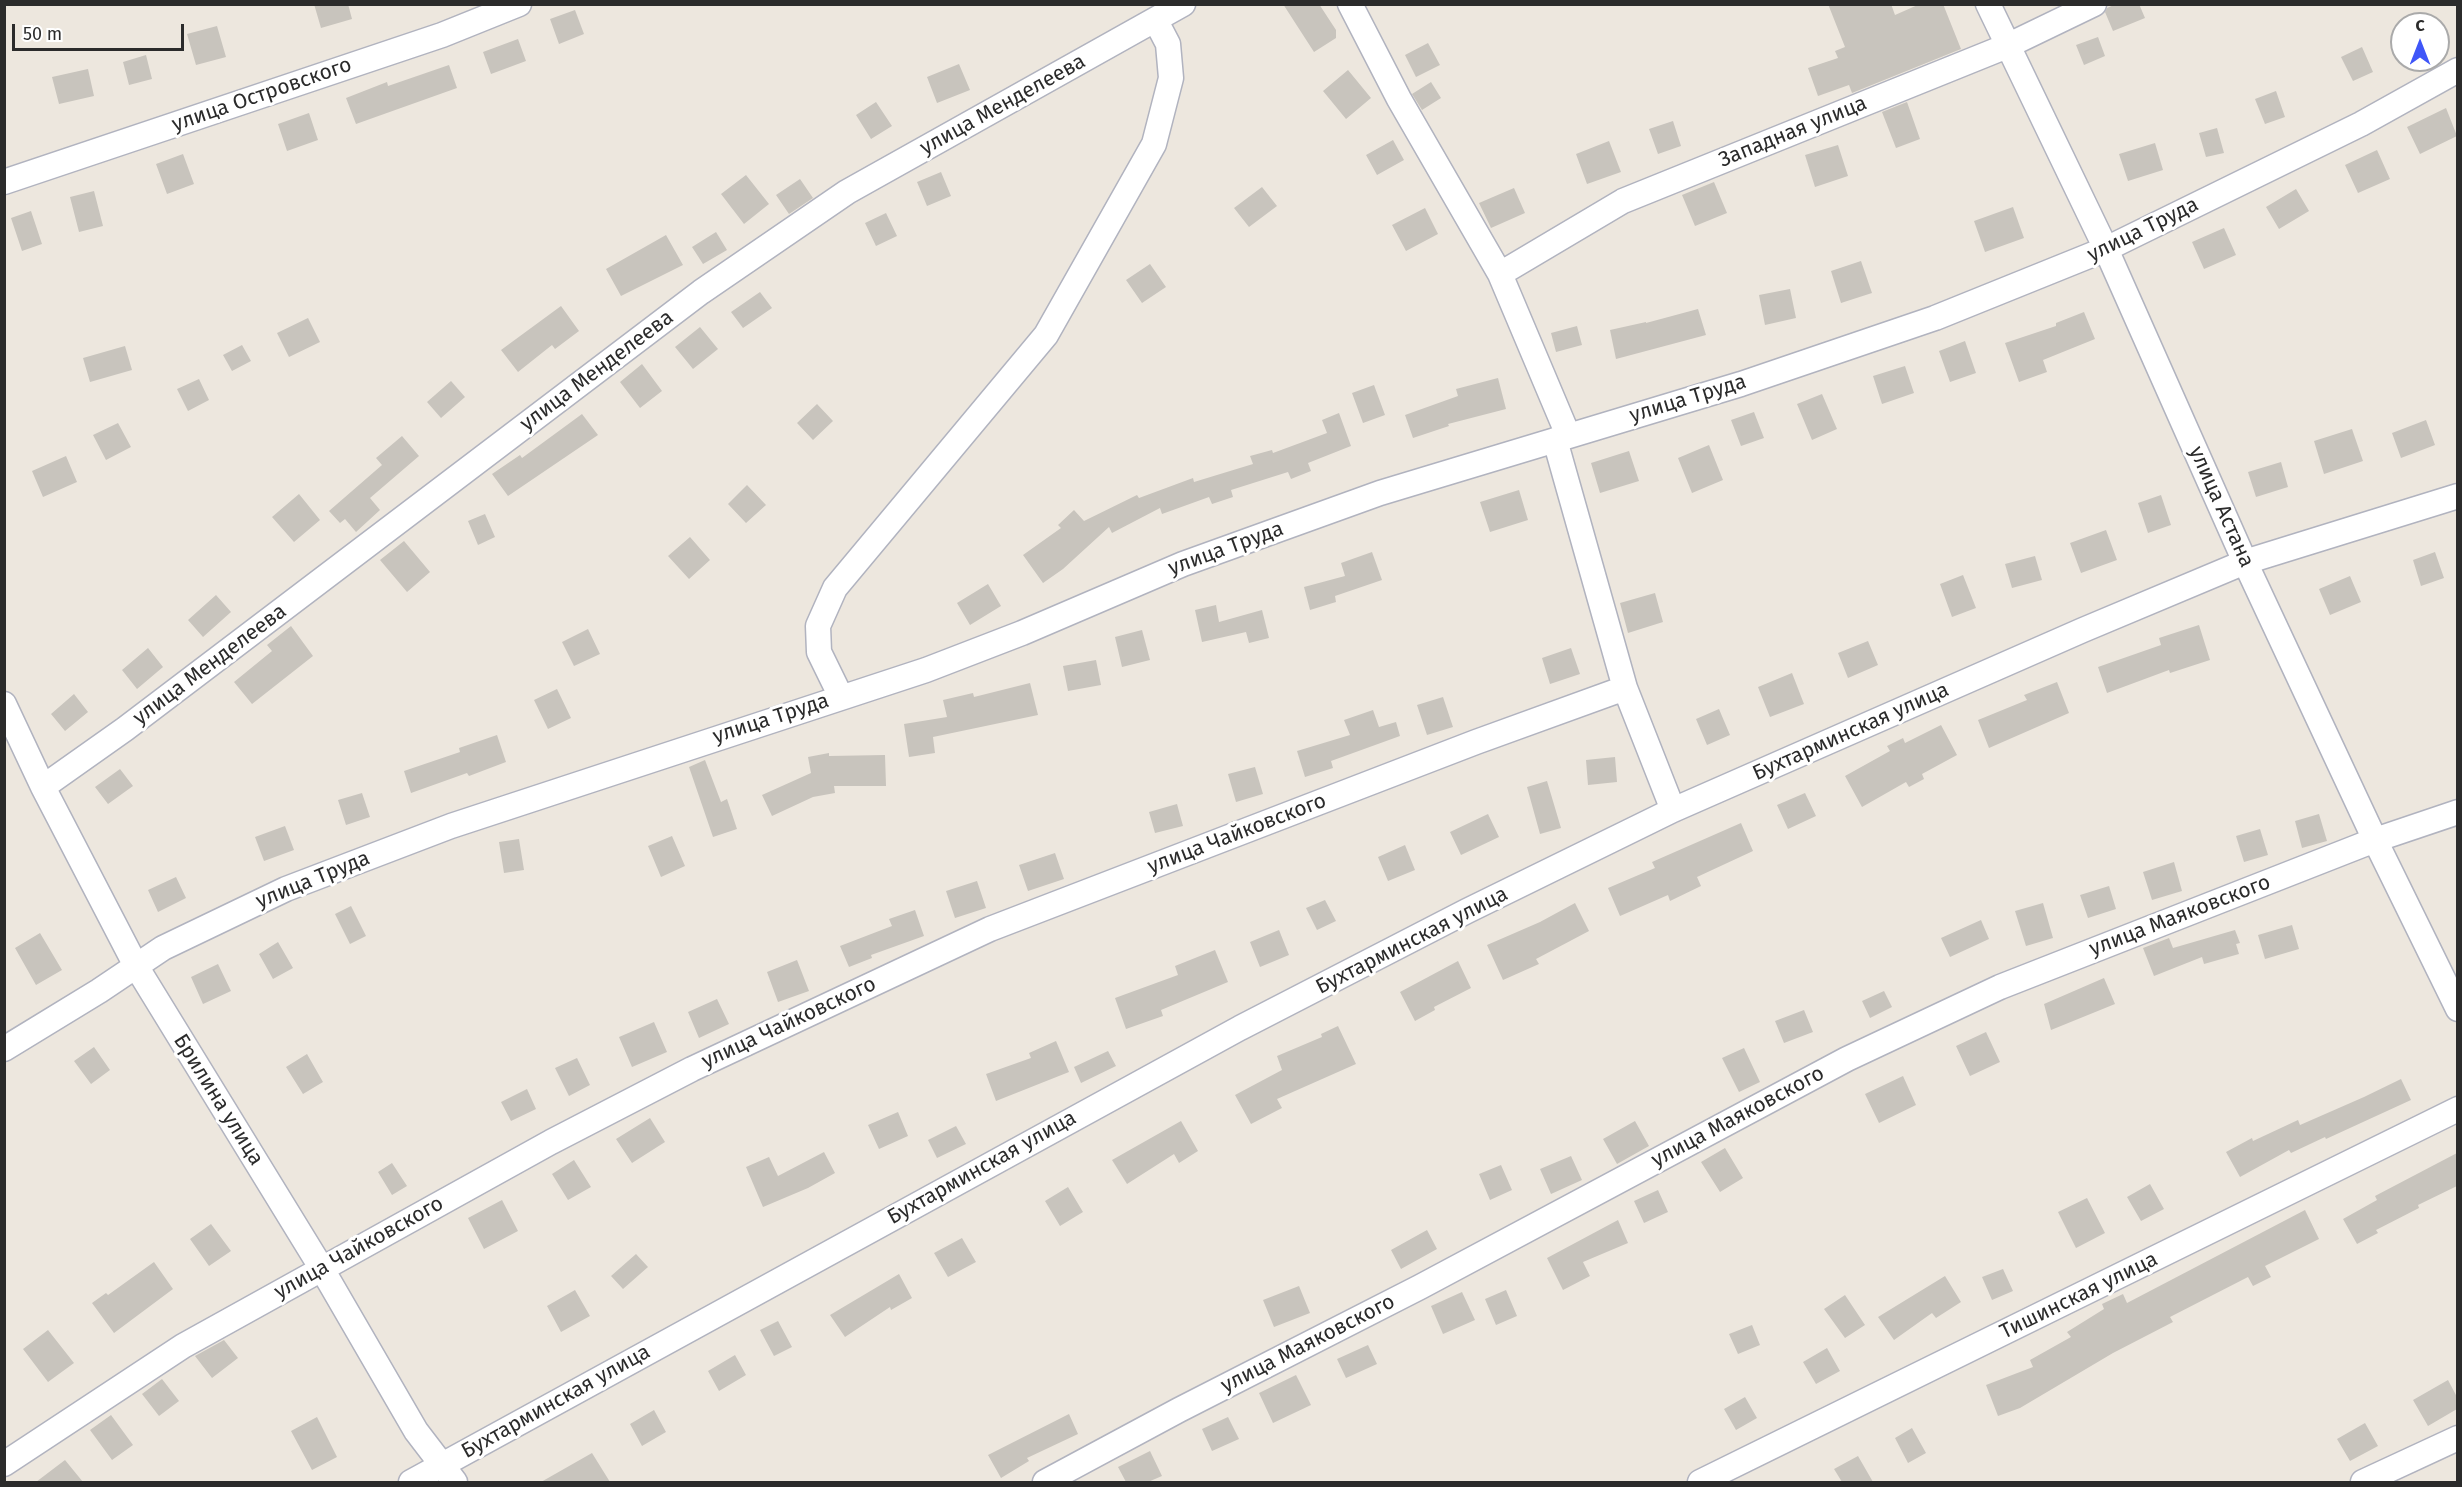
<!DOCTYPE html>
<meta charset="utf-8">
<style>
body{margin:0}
#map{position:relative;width:2462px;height:1487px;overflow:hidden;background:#ede7de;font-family:"Fira Sans",sans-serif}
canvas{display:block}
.frame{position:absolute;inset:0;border:6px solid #2b2b2b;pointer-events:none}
.north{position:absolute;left:2390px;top:12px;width:60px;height:60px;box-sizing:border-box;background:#fff;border:2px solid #aaa;border-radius:50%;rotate:0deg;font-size:16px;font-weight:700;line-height:24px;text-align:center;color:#2b2b2b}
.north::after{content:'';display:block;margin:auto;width:21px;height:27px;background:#3f56f8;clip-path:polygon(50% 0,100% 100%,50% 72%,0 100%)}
.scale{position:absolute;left:12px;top:24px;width:172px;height:27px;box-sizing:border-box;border:3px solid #2b2b2b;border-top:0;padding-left:8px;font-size:18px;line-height:21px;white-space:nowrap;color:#2b2b2b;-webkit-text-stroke:4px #fff;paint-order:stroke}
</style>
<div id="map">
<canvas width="2462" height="1487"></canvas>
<div class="frame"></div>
<div class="north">С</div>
<div class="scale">50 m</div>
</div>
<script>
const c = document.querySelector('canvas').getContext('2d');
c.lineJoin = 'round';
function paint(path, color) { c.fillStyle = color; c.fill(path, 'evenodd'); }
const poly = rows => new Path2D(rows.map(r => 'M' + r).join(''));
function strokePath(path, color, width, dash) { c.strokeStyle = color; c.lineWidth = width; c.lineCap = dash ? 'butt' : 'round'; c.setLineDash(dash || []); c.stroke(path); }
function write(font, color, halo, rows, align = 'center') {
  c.font = font + ' "Fira Sans",sans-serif'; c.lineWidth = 6; c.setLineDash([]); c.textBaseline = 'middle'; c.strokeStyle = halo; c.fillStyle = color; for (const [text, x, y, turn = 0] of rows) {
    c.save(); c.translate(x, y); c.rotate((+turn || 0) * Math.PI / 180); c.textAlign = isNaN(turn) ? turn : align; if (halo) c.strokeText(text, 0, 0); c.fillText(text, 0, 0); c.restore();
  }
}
paint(poly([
 [314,4,348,4,352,19,321,28],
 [1283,4,1319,4,1336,30,1336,38,1314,52],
 [1828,4,1891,4,1895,15,1920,4,1943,4,1961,49,1852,93,1849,85,1818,96,1808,68,1838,58,1835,51,1845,47],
 [2116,4,2139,4,2145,18,2113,31,2105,12,2107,8],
 [575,10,584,34,559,44,550,19],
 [217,26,226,57,196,65,187,34],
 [2098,37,2105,56,2084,65,2076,45],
 [518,39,526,61,491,74,483,52],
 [1428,43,1440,65,1416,77,1405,55],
 [2362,47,2373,72,2353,81,2341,57],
 [146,55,152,79,129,85,123,62],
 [959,64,970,90,937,103,927,77],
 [449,65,457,88,356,124,346,98,387,82,388,86],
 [88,69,94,96,59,104,52,77],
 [1348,70,1371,98,1346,119,1323,91],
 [1431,82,1441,98,1422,110,1412,94],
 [2276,91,2285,117,2265,124,2255,99],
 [876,102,892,126,871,139,856,115],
 [1907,102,1920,139,1896,148,1882,112],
 [2446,108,2457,136,2420,154,2407,127],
 [309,113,318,140,287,151,278,124],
 [1673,121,1681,146,1658,154,1649,129],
 [2217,128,2224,153,2206,157,2199,133],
 [1393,140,1404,160,1377,175,1366,155],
 [1609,141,1621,172,1587,184,1576,154],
 [2155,143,2163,170,2128,181,2119,154],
 [1838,145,1848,176,1815,187,1805,155],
 [2377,150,2390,179,2358,193,2345,165],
 [183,154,194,184,167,194,156,164],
 [941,172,951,196,927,206,917,182],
 [746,175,769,204,744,224,721,194],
 [800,179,813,198,789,214,776,195],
 [1714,182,1727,213,1695,226,1682,195],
 [1262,187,1277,206,1249,227,1234,208],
 [1514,188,1525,213,1491,228,1479,203],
 [2296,189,2309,211,2279,229,2266,207],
 [94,191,103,226,79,232,70,197],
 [2013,207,2024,238,1985,252,1974,221],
 [1425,208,1438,234,1406,251,1392,225],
 [31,211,42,244,22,251,11,218],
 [886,213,897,236,876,246,865,223],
 [2224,228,2236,255,2204,269,2192,242],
 [716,232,727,250,703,264,692,247],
 [666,235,683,265,621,296,606,269],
 [1861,261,1872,293,1841,303,1831,271],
 [1150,264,1166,287,1142,303,1126,280],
 [1790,289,1796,318,1765,325,1759,295],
 [760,292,772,308,743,328,731,312],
 [561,306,579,331,555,349,552,345,518,372,501,350],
 [1698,309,1706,335,1616,359,1610,330,1646,322,1646,323],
 [2084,312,2095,339,2043,360,2047,372,2019,382,2005,343,2056,326,2056,323],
 [308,318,320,342,289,357,277,333],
 [1577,326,1582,345,1556,352,1551,333],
 [700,327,718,349,693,369,675,347],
 [1965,341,1976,373,1950,382,1939,351],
 [242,345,251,361,232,371,223,355],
 [125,346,132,370,90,382,83,358],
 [642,364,662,391,640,408,620,382],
 [1905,366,1914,393,1882,404,1873,376],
 [1498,378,1506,409,1448,424,1449,426,1413,438,1405,415,1458,396,1456,389],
 [199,379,209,400,188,411,177,389],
 [451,381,465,397,441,418,427,402],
 [1374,385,1385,415,1363,423,1352,393],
 [1822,394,1837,429,1812,440,1797,404],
 [817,404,833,421,813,440,797,423],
 [1754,412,1764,438,1741,446,1731,420],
 [1339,413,1351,446,1308,463,1311,471,1291,479,1288,472,1231,490,1233,497,1212,504,1209,497,1162,514,1160,508,1112,533,1109,527,1063,569,1043,583,1023,555,1061,528,1058,525,1074,510,1084,521,1137,495,1139,498,1193,478,1194,482,1253,464,1250,456,1272,450,1273,453,1327,433,1322,420],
 [582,414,598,435,508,496,492,474,520,455,522,458],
 [2426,420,2435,445,2401,458,2392,433],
 [118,423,131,447,106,460,93,435],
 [2352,429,2363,461,2324,474,2314,441],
 [402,436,419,456,370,498,380,510,356,532,345,519,340,523,329,511,382,465,376,458],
 [1709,445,1723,480,1692,493,1678,458],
 [1629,451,1639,481,1600,493,1591,463],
 [66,456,77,482,43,497,32,471],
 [2281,462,2288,487,2256,497,2248,472],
 [747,485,766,505,746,523,728,504],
 [1519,490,1528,520,1490,532,1480,502],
 [299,494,320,520,294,542,272,517],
 [2161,495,2171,525,2148,533,2138,503],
 [485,514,495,537,478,545,468,521],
 [2106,530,2117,560,2081,573,2070,543],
 [690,537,710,560,689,579,668,556],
 [404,541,430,572,407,592,380,560],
 [1372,552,1382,580,1335,596,1336,602,1310,610,1304,587,1345,576,1341,563],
 [2435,552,2444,578,2421,586,2413,560],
 [2035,556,2042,580,2012,588,2005,564],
 [1963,575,1976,608,1952,617,1940,584],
 [2350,576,2361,602,2330,615,2319,589],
 [988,584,1001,606,970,625,957,603],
 [1655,593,1663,622,1628,633,1620,603],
 [216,595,231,612,203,637,188,620],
 [1216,605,1219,622,1262,610,1269,638,1249,643,1246,632,1202,642,1195,610],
 [2199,625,2210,660,2170,673,2169,670,2107,693,2098,667,2161,645,2159,638],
 [291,626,313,656,252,704,234,682,272,651,267,645],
 [588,629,600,654,574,666,562,642],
 [1142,630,1150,660,1122,667,1115,637],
 [1868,641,1878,665,1848,678,1838,653],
 [148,648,163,667,137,689,122,670],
 [1571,648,1580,674,1550,684,1542,658],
 [1096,660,1101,685,1068,691,1063,666],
 [1792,673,1804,704,1770,717,1758,687],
 [2057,682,2069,713,1989,748,1978,720,2027,700,2024,695],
 [1030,683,1038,715,933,737,935,753,909,757,904,724,947,717,943,700,973,693,974,697],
 [557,689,571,718,548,729,534,700],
 [74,694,88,712,65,731,51,714],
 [1443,697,1453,727,1427,735,1417,705],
 [1719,709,1730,735,1707,745,1696,719],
 [1373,710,1379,727,1396,722,1400,736,1331,761,1333,768,1305,777,1297,751,1350,735,1344,720],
 [1941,725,1957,755,1922,774,1924,779,1909,787,1906,782,1862,807,1845,776,1890,751,1887,746,1903,738,1905,743],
 [497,735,506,762,469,776,467,773,411,793,404,771,460,752,459,748],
 [829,753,829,756,885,755,886,786,834,786,835,793,813,797,772,816,762,795,811,773,808,757],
 [1615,757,1617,782,1588,785,1586,760],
 [705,760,721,802,727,799,737,829,713,837,689,767],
 [1255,767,1263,794,1236,802,1228,774],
 [120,769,133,786,108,804,95,787],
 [1547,781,1561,828,1540,834,1527,787],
 [362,793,370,817,346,825,338,800],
 [1805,793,1816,816,1788,829,1777,805],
 [1177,804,1183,826,1155,833,1149,812],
 [1488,814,1499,837,1461,855,1450,832],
 [2319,814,2327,841,2302,848,2295,821],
 [1741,823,1753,851,1697,877,1701,886,1670,901,1668,895,1620,916,1608,888,1655,868,1652,862],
 [285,826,294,850,264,861,255,837],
 [2260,829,2268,855,2244,862,2236,836],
 [672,836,685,866,661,877,648,846],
 [519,839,524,870,504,873,499,842],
 [1405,845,1415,870,1388,881,1378,857],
 [1055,853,1064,879,1028,891,1019,865],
 [2174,862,2182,891,2152,900,2143,872],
 [176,877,186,898,158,912,148,890],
 [977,881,986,908,955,918,946,891],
 [2109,886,2116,909,2088,918,2080,895],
 [1325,900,1336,921,1317,930,1306,908],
 [1575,903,1589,931,1536,959,1539,964,1503,980,1487,945,1540,922],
 [2043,903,2053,938,2026,946,2015,911],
 [351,906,366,936,350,944,335,914],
 [915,910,924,936,871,955,872,958,849,967,840,946,892,926,889,919],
 [1981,920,1989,939,1950,957,1941,938],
 [2292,925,2299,949,2265,959,2258,935],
 [1279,930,1289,955,1260,967,1250,942],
 [2235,930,2240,943,2236,944,2239,954,2204,964,2202,957,2154,976,2143,948,2169,938,2173,948],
 [40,933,62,970,36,985,15,948],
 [278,942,293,968,273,979,259,954],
 [1215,950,1228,982,1161,1010,1163,1016,1126,1029,1115,998,1178,975,1175,966],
 [797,960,809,991,778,1002,767,972],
 [1458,961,1471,988,1434,1007,1435,1010,1415,1021,1400,992],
 [218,964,231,991,203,1004,191,977],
 [2104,978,2115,1004,2051,1030,2044,1004],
 [1884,991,1892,1007,1870,1018,1862,1001],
 [717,999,729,1024,699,1038,688,1012],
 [1804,1010,1813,1032,1784,1043,1775,1021],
 [654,1022,667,1052,632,1067,619,1037],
 [1338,1026,1356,1064,1277,1099,1282,1108,1251,1124,1235,1095,1282,1070,1277,1056,1322,1037,1321,1034],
 [1986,1032,2000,1062,1970,1076,1956,1046],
 [1056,1041,1069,1072,996,1101,986,1074,1031,1058,1029,1053],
 [94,1047,110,1070,91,1084,74,1061],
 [1744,1048,1760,1082,1739,1092,1722,1058],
 [1108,1051,1116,1066,1081,1083,1074,1067],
 [307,1054,323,1082,303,1094,286,1067],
 [577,1058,590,1085,569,1096,555,1068],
 [1903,1076,1916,1105,1879,1123,1865,1094],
 [2401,1079,2411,1100,2326,1139,2325,1137,2291,1153,2289,1150,2240,1177,2226,1152,2252,1138,2253,1141,2298,1120,2300,1125,2364,1097],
 [527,1089,536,1109,511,1121,501,1102],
 [898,1112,908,1136,879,1149,868,1125],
 [650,1118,665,1142,632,1163,616,1139],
 [1181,1121,1198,1151,1179,1163,1174,1154,1127,1184,1112,1160],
 [1635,1121,1649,1146,1617,1164,1603,1139],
 [956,1126,966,1144,937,1158,928,1140],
 [1725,1148,1743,1178,1720,1192,1701,1162],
 [824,1152,835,1173,808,1188,763,1207,746,1167,769,1157,778,1176],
 [2457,1153,2457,1186,2418,1205,2419,1208,2376,1230,2378,1233,2357,1244,2343,1219,2377,1200,2375,1196],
 [1571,1156,1582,1180,1551,1194,1540,1169],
 [574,1160,591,1187,568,1200,552,1174],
 [392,1163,407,1186,392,1195,378,1172],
 [1501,1165,1512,1190,1490,1200,1479,1174],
 [2150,1184,2164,1209,2141,1221,2127,1197],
 [1068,1187,1083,1212,1060,1226,1045,1201],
 [1658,1190,1668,1212,1644,1223,1634,1201],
 [2087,1198,2105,1233,2076,1248,2058,1212],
 [502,1200,518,1231,484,1249,468,1218],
 [2305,1210,2319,1239,2265,1266,2271,1277,2253,1286,2248,1277,2170,1317,2173,1322,2113,1353,2020,1408,1998,1416,1986,1385,2033,1367,2030,1360,2071,1337,2067,1332,2104,1309,2102,1304,2123,1294,2127,1303],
 [1618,1220,1628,1243,1583,1262,1590,1276,1563,1290,1547,1258],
 [211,1224,231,1251,209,1266,190,1239],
 [1427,1230,1437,1249,1401,1269,1391,1250],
 [962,1238,976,1262,948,1277,934,1253],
 [636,1254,648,1267,623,1289,611,1276],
 [154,1262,173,1289,114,1333,92,1303,106,1293,108,1295],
 [2003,1269,2013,1291,1992,1300,1982,1277],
 [899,1274,912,1298,891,1310,890,1307,845,1337,830,1315],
 [1945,1276,1961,1302,1936,1318,1932,1313,1894,1340,1878,1317],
 [1299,1286,1310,1313,1274,1327,1263,1300],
 [575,1290,590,1316,561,1332,547,1306],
 [1506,1290,1517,1316,1496,1325,1485,1299],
 [1462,1292,1475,1320,1443,1334,1431,1306],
 [1845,1295,1865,1325,1845,1338,1824,1309],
 [778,1321,792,1347,774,1356,760,1330],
 [1752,1325,1760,1345,1738,1354,1729,1334],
 [48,1330,74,1363,48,1382,23,1349],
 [224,1340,238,1358,212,1378,195,1356],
 [1368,1345,1377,1364,1346,1378,1337,1359],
 [1827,1348,1840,1371,1816,1384,1803,1362],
 [735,1355,746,1375,719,1391,708,1371],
 [1296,1375,1311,1405,1273,1423,1259,1393],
 [162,1379,179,1401,159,1416,142,1394],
 [2448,1380,2457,1397,2457,1409,2428,1426,2413,1400],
 [1745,1397,1757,1418,1736,1430,1724,1409],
 [654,1410,666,1432,642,1446,630,1424],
 [1069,1414,1078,1434,1027,1458,1029,1461,1001,1478,988,1455],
 [111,1415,133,1445,112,1460,90,1430],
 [317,1417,337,1457,312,1470,291,1431],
 [1228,1417,1239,1439,1212,1451,1202,1429],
 [2365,1423,2378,1446,2350,1461,2337,1439],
 [1912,1428,1926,1453,1908,1463,1895,1438],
 [1150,1451,1162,1476,1148,1482,1126,1482,1118,1467],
 [592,1453,610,1482,541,1482],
 [1858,1456,1873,1482,1842,1482,1834,1469],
 [65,1460,83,1482,36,1482]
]), '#c8c4bd');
const minor = poly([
 [1350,4,1399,99,1500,274,1568,435],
 [1988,4,2106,249,2245,562,2375,840,2458,1009],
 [4,182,442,35,519,4],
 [1500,274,1623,201,2007,46,2094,4],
 [1555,440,1625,688,1673,810],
 [841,697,819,652,818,626,835,588,1046,335,1154,144,1171,78,1168,44,1156,21],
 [4,704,43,787,136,966,322,1269,416,1431,455,1482],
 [43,787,125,729,701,292,847,192,1183,4],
 [4,1049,99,991,163,948,286,889,451,826,926,670,1022,633,1183,564,1380,493,1741,384,1935,318,2106,249,2361,124,2458,70],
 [4,1464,183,1346,551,1142,692,1069,990,929,1476,742,1625,688],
 [411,1482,1240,1028,1467,911,1673,810,2083,630,2245,562,2458,496],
 [1045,1482,1179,1410,1420,1287,1847,1059,2000,987,2375,840,2458,812],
 [1700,1482,2458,1109],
 [2363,1482,2458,1438]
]);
strokePath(minor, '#b1b3bf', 27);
strokePath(minor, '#fff', 24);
write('21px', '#2b2b2b', '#fff', [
 ["улица Островского",262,95,-19],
 ["улица Менделеева",1003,105,-29],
 ["Западная улица",1793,132,-22],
 ["улица Труда",2143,230,-26],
 ["улица Менделеева",597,371,-37],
 ["улица Труда",1688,399,-17],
 ["улица Астана",2221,507,66],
 ["улица Труда",1226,549,-20],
 ["улица Менделеева",210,665,-37],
 ["улица Труда",771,719,-18],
 ["Бухтарминская улица",1851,732,-24],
 ["улица Чайковского",1237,834,-21],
 ["улица Труда",313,880,-22],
 ["улица Маяковского",2180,916,-21],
 ["Бухтарминская улица",1412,941,-27],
 ["улица Чайковского",789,1023,-25],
 ["Брилина улица",218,1100,58],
 ["улица Маяковского",1738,1117,-28],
 ["Бухтарминская улица",982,1168,-29],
 ["улица Чайковского",359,1248,-29],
 ["Тишинская улица",2079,1296,-26],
 ["улица Маяковского",1308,1344,-27],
 ["Бухтарминская улица",556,1402,-29]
]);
</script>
